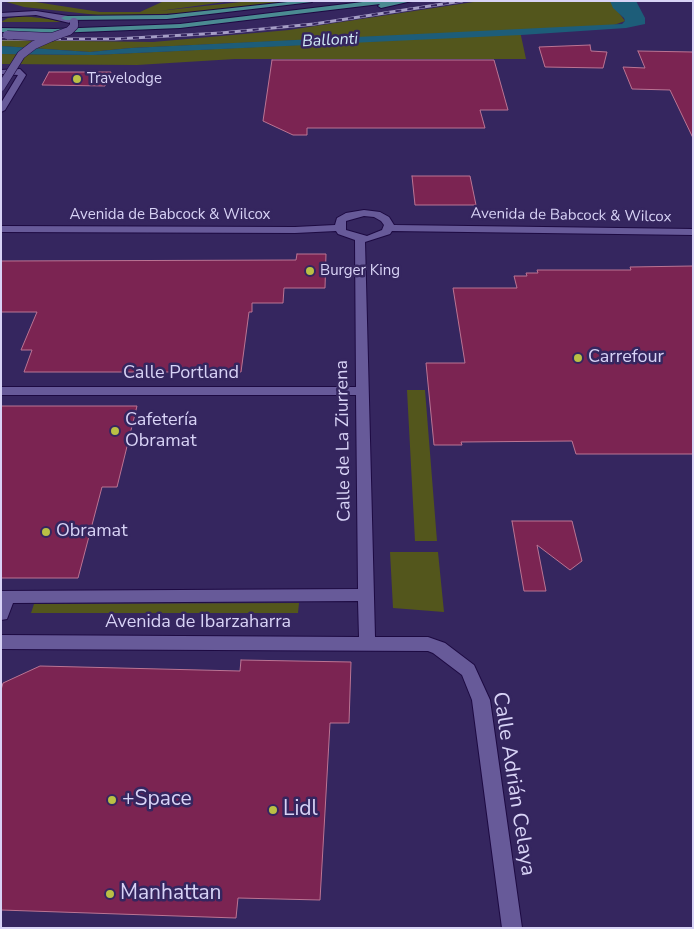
<!DOCTYPE html>
<meta charset="utf-8">
<style>
body{margin:0}
#map{position:relative;width:694px;height:929px;overflow:hidden;background:#35265f;font-family:"Nunito Sans",sans-serif}
canvas{display:block}
.frame{position:absolute;inset:0;border:2px solid #d8d3f6;pointer-events:none}
</style>
<div id="map">
<canvas width="694" height="929"></canvas>
<div class="frame"></div>
</div>
<script>
const c = document.querySelector('canvas').getContext('2d');
c.lineJoin = 'round';
function paint(path, color) { c.fillStyle = color; c.fill(path, 'evenodd'); }
const poly = rows => new Path2D(rows.map(r => 'M' + r).join(''));
function strokePath(path, color, width, dash) { c.strokeStyle = color; c.lineWidth = width; c.lineCap = dash ? 'butt' : 'round'; c.setLineDash(dash || []); c.stroke(path); }
function write(font, color, halo, rows, align = 'center') {
  c.font = font + ' "Nunito Sans",sans-serif'; c.lineWidth = 5; c.setLineDash([]); c.textBaseline = 'middle'; c.strokeStyle = halo; c.fillStyle = color; for (const [text, x, y, turn = 0] of rows) {
    c.save(); c.translate(x, y); c.rotate((+turn || 0) * Math.PI / 180); c.textAlign = isNaN(turn) ? turn : align; if (halo) c.strokeText(text, 0, 0); c.fillText(text, 0, 0); c.restore();
  }
}
paint(poly([
 [3,1,29,1,100,12,140,12,164,1,232,1,159,11,250,1,299,1,212,12,107,16,24,7],
 [480,1,610,1,625,21,614,25,520,31,526,59,235,59,137,65,1,64,1,54,93,55,521,34,520,30,131,48,90,52,1,46,1,40,153,42,289,30],
 [23,16,48,19,65,22,1,22,8,18],
 [407,390,425,390,437,541,415,541],
 [390,552,438,552,444,612,393,608],
 [299,603,298,613,31,613,34,604]
]), '#53561c');
paint(poly([
 [610,1,636,1,645,18,645,24,626,28,521,35,93,55,1,54,1,46,90,52,131,48,622,24,625,21,624,18,613,8]
]), '#1d5d79');
const building = poly([
 [590,45,591,51,607,52,603,68,545,67,539,47,590,45],
 [638,51,693,52,693,138,670,90,632,89,623,67,645,68,638,51],
 [272,60,494,60,508,110,480,110,485,128,307,128,307,135,293,135,263,121,272,60],
 [49,72,111,72,105,86,42,85,49,72],
 [412,176,470,176,476,205,415,205,412,176],
 [297,254,326,254,325,288,284,288,283,303,252,303,252,312,249,312,241,372,24,372,32,350,21,350,37,312,1,312,1,261,296,260,297,254],
 [693,266,693,454,576,454,572,441,461,442,462,445,434,445,426,363,465,363,453,288,517,288,514,276,527,276,526,273,538,273,537,270,631,270,630,267,693,266],
 [1,406,137,406,117,487,102,487,78,578,1,578,1,406],
 [512,521,572,521,582,561,570,570,537,545,546,591,524,591,512,521],
 [241,660,351,662,349,723,330,723,320,900,238,898,236,918,1,910,1,690,3,683,40,666,240,671,241,660]
]);
paint(building, '#7b2452');
strokePath(building, '#bb7493', 1);
const minor = poly([
 [20,69,26,75,5,110,1,112,1,103,18,75,1,74,1,70,20,69],
 [364,210,380,212,389,217,394,225,693,229,693,235,392,231,390,234,365,242,375,637,428,637,445,643,474,665,490,700,522,928,502,928,472,700,462,675,433,653,428,651,1,649,1,635,359,637,358,601,13,603,7,619,1,620,1,591,358,589,356,395,1,395,1,387,356,387,355,240,338,234,336,231,295,233,1,232,1,226,295,227,335,225,337,218,346,213,364,210],
 [364,216,374,217,381,221,384,225,382,230,367,236,346,230,346,221,364,216]
]);
const tertiary = poly([
 [36,11,68,16,78,22,74,24,36,15,1,17,1,13,36,11]
]);
const primary = poly([
 [297,1,312,2,167,19,65,20,61,18,65,16,167,15,297,1],
 [371,1,412,1,381,8,378,6,380,4,180,28,55,33,1,32,1,28,55,29,180,24,371,1]
]);
strokePath(minor, '#1d0a42', 2);
strokePath(tertiary, '#1d0a42', 2);
strokePath(primary, '#1d0a42', 2);
paint(minor, '#675a99');
paint(tertiary, '#675a99');
paint(primary, '#4b8b92');
const rail = poly([
 [1,39,115,39,221,33,314,24,462,1]
]);
strokePath(rail, '#a59dc6', 3);
strokePath(rail, '#35265f', 2, [6]);
const minorBridge = poly([
 [1,87,21,55,34,45,52,37]
]);
const tertiaryBridge = poly([
 [7,35,52,37,69,31,74,26,74,22]
]);
strokePath(minorBridge, '#1d0a42', 9, []);
strokePath(tertiaryBridge, '#1d0a42', 9, []);
strokePath(minorBridge, '#675a99', 8);
strokePath(tertiaryBridge, '#675a99', 8);
for (const [x, y, r, color] of [
 [77,79,5,"#bac045"],
 [310,271,5,"#bac045"],
 [578,358,5,"#bac045"],
 [115,431,5,"#bac045"],
 [46,532,5,"#bac045"],
 [112,800,5,"#bac045"],
 [273,810,5,"#bac045"],
 [110,894,5,"#bac045"]
]) { const dot = new Path2D(); dot.arc(x, y, r, 0, 2 * Math.PI); c.fillStyle = color; c.fill(dot); strokePath(dot, '#35265f', 2); }
write('15px', '#d8d3f6', '#35265f', [
 ["Travelodge",87,79],
 ["Burger King",320,271]
], 'left');
write('15px', '#d8d3f6', '#35265f', [
 ["Avenida de Babcock & Wilcox",170,215],
 ["Avenida de Babcock & Wilcox",571,216,1]
]);
write('italic 16px', '#cfe8f5', '#35265f', [
 ["Ballonti",330,41,-3]
]);
write('18px', '#d8d3f6', '#35265f', [
 ["Carrefour",588,358],
 ["Cafetería",125,421],
 ["Obramat",125,442],
 ["Obramat",56,532]
], 'left');
write('18px', '#d8d3f6', '#35265f', [
 ["Calle Portland",181,374],
 ["Calle de La Ziurrena",344,441,-91],
 ["Avenida de Ibarzaharra",198,623]
]);
write('21px', '#d8d3f6', '#35265f', [
 ["Calle Adrián Celaya",513,784,81]
]);
write('21px', '#d8d3f6', '#35265f', [
 ["+Space",122,800],
 ["Lidl",283,810],
 ["Manhattan",120,894]
], 'left');
</script>
